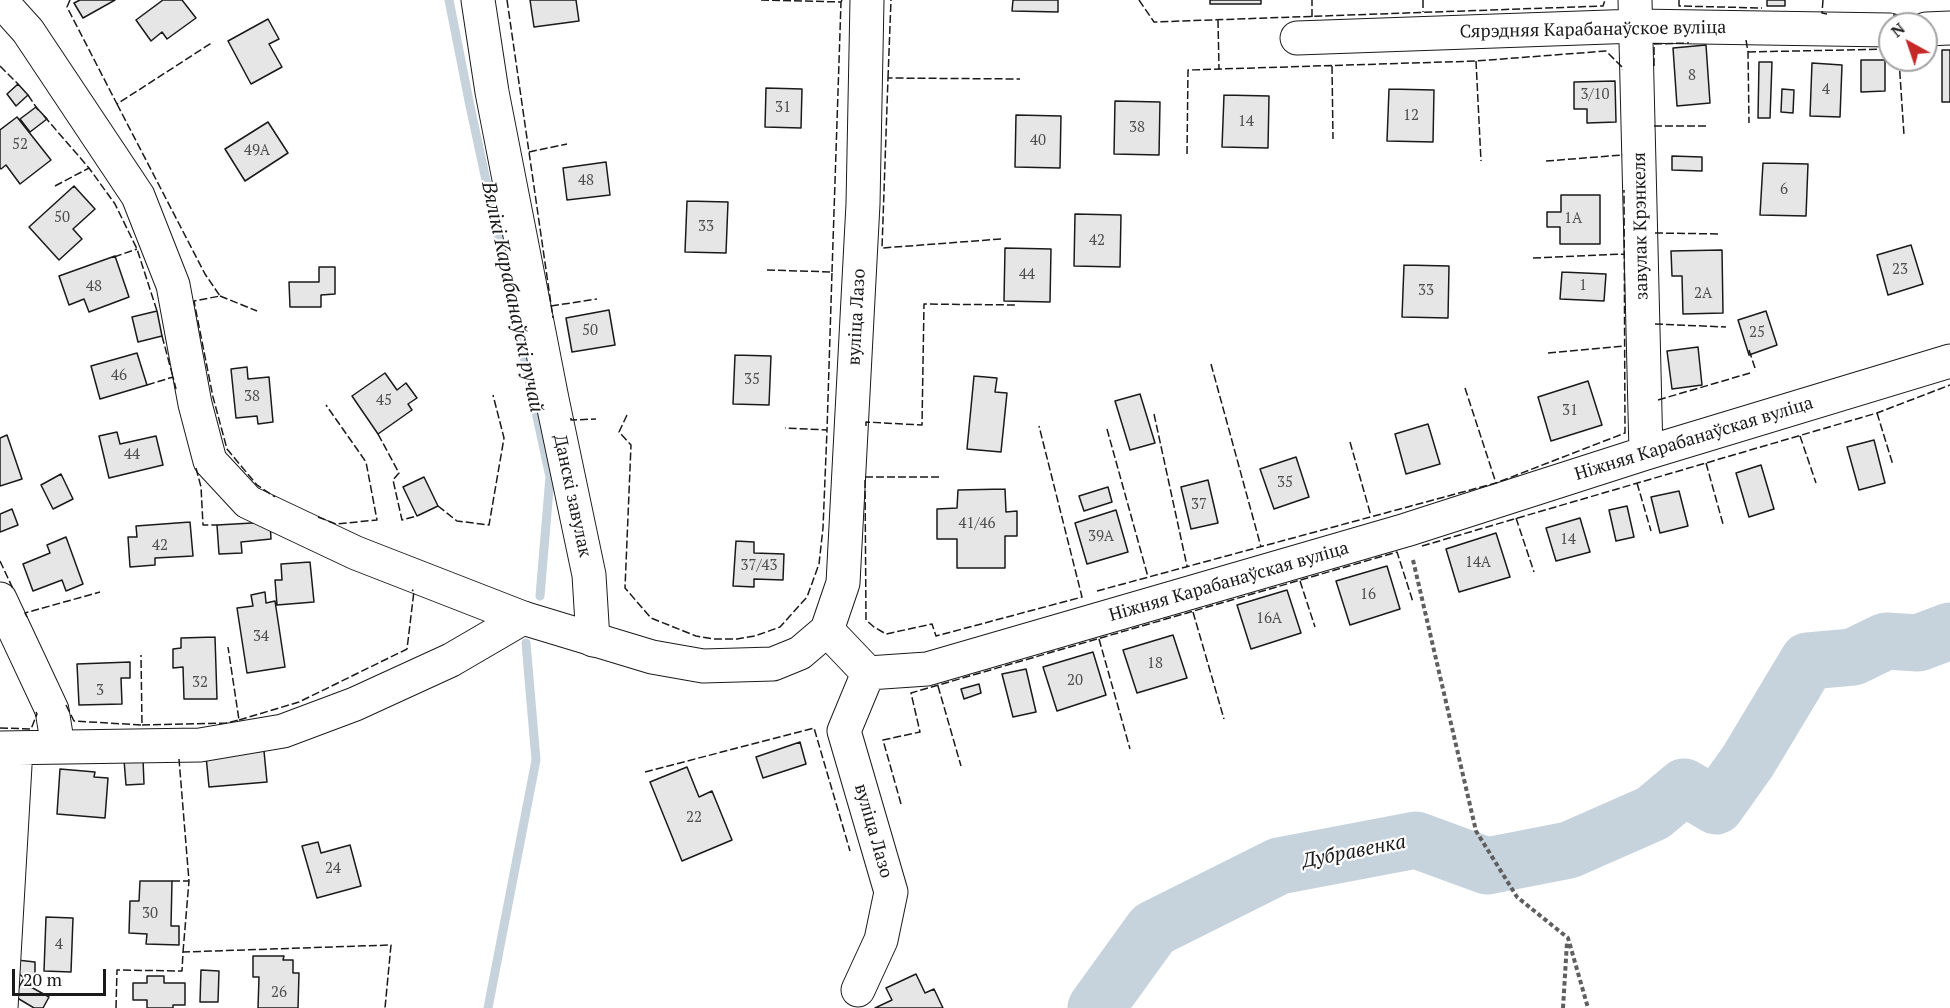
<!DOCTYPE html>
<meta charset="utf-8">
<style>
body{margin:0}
#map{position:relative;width:1950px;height:1008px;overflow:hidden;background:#fff;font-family:"PT Serif",serif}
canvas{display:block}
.north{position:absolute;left:1878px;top:12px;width:60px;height:60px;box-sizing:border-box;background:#fff;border:2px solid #a3a3a3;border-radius:50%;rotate:320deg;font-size:16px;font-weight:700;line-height:24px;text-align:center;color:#1a1a1a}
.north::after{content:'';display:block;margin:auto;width:21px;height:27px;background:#c62828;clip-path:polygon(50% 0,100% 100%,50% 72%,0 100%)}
.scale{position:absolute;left:12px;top:969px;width:94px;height:27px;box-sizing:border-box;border:3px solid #1a1a1a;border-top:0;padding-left:8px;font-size:18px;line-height:21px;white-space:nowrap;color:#1a1a1a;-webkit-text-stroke:4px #fff;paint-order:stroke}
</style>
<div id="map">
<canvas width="1950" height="1008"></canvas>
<div class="north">N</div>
<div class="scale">20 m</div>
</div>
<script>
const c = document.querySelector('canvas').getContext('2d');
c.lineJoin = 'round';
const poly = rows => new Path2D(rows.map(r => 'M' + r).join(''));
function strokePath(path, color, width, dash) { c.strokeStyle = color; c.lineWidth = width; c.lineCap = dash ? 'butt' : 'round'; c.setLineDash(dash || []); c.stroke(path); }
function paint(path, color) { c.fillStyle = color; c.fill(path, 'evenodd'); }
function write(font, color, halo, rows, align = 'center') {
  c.font = font + ' "PT Serif",serif'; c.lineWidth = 4.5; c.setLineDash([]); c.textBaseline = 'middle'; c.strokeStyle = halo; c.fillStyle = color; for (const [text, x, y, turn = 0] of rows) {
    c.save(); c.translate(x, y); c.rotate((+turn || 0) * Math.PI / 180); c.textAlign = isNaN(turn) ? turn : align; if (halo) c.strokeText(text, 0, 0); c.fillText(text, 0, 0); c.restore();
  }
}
strokePath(poly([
 [449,0,470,106,550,477,540,596],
 [488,1008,536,760,526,643]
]), '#c6d2dc', 9);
strokePath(poly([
 [1096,1008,1153,929,1279,866,1416,840,1487,866,1569,850,1653,813,1684,787,1716,806,1748,761,1808,661,1853,657,1886,641,1918,643,1950,631]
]), '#c6d2dc', 57);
const building = poly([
 [80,0,115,0,83,18,74,3,80,0],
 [163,0,182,0,196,18,167,39,162,32,151,41,136,20,163,0],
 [530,0,576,0,579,21,534,27,530,0],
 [1013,0,1058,0,1058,12,1012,11,1013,0],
 [1210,0,1261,0,1261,4,1210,4,1210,0],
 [1767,0,1785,0,1785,6,1767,6,1767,0],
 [268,19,279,39,269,44,282,67,251,84,228,41,268,19],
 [1706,45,1710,103,1677,106,1673,48,1706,45],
 [1942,50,1950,50,1950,102,1942,102,1942,50],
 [1861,60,1885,60,1885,91,1861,92,1861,60],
 [1759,62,1772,62,1770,118,1758,118,1759,62],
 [1812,63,1842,65,1840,117,1810,116,1812,63],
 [1615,81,1616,122,1587,123,1587,109,1574,109,1574,82,1615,81],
 [18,84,28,95,16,106,7,94,18,84],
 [766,88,802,89,801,128,765,127,766,88],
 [1389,89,1434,90,1433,142,1387,141,1389,89],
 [1782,89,1794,90,1793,113,1781,112,1782,89],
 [1224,95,1269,96,1268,148,1222,147,1224,95],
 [1115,101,1160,102,1159,155,1114,154,1115,101],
 [36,107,47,119,30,132,20,119,36,107],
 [1016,115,1061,116,1060,168,1015,167,1016,115],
 [17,117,51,160,20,184,6,165,1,169,0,168,0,130,17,117],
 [268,122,288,153,245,181,225,149,268,122],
 [1672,156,1702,157,1702,171,1672,170,1672,156],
 [606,162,610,195,567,200,563,168,606,162],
 [1763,163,1808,164,1806,216,1760,215,1763,163],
 [74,186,95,209,73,229,82,239,59,260,29,227,74,186],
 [1561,195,1600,195,1600,244,1560,244,1560,227,1547,227,1547,212,1561,212,1561,195],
 [687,201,728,202,726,253,685,252,687,201],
 [1075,214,1121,215,1120,267,1074,266,1075,214],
 [1911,245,1923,284,1888,295,1877,255,1911,245],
 [1005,248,1051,249,1050,302,1004,301,1005,248],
 [1722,250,1723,313,1683,314,1682,276,1672,276,1671,251,1722,250],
 [115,256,129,297,89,312,84,299,69,305,59,276,115,256],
 [1404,265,1449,266,1448,318,1402,317,1404,265],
 [319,267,335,267,335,294,321,295,321,307,290,307,289,282,319,282,319,267],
 [1562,272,1606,274,1604,301,1560,299,1562,272],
 [609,310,615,345,572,352,566,318,609,310],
 [157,311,162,336,138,342,132,317,157,311],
 [1766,311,1777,345,1749,355,1738,320,1766,311],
 [1698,347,1702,385,1672,389,1667,351,1698,347],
 [137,353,147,385,100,399,91,366,137,353],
 [735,355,771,356,769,405,733,404,735,355],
 [247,367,248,379,269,377,273,422,258,424,257,416,236,418,231,369,247,367],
 [385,373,397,390,406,383,417,398,408,404,412,410,378,434,352,396,385,373],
 [974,376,997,378,995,392,1007,393,1001,452,967,449,974,376],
 [1588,381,1602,425,1551,441,1538,397,1588,381],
 [1140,394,1155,443,1130,450,1115,401,1140,394],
 [1428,424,1440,464,1406,474,1395,434,1428,424],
 [117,432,120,444,156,436,163,465,109,478,99,436,117,432],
 [7,435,22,479,0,486,0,438,7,435],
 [1874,440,1885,483,1859,490,1847,447,1874,440],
 [1296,457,1309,497,1274,509,1260,469,1296,457],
 [1761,465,1774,509,1749,517,1736,473,1761,465],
 [61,474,73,499,53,509,41,485,61,474],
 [424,477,438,506,417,516,403,487,424,477],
 [1208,480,1218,523,1191,529,1181,487,1208,480],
 [1108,487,1112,502,1084,511,1079,496,1108,487],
 [1005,489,1006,512,1017,511,1017,536,1005,536,1005,568,957,568,957,539,937,539,937,509,957,508,958,490,1005,489],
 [1679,491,1688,526,1660,533,1651,497,1679,491],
 [1627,506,1634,537,1616,541,1609,510,1627,506],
 [12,509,18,525,0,532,0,514,12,509],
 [1116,510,1128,552,1087,564,1075,523,1116,510],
 [1580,518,1590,552,1556,561,1546,528,1580,518],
 [190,522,193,556,155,558,155,565,130,567,128,537,137,537,136,526,190,522],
 [270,522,271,539,241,542,242,553,219,554,217,525,270,522],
 [1496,533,1510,577,1459,592,1446,549,1496,533],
 [66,537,83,584,66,591,62,580,33,591,23,564,50,553,47,545,66,537],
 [736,541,754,542,754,553,784,554,783,580,754,579,754,587,733,586,736,541],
 [310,562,314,602,277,605,275,580,282,580,281,564,310,562],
 [1387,566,1400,609,1350,625,1336,581,1387,566],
 [1287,590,1301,633,1251,649,1237,605,1287,590],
 [265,592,266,603,275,601,285,667,247,673,237,608,253,606,251,595,265,592],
 [1173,635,1187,678,1137,693,1123,650,1173,635],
 [215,637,217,699,184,699,183,667,173,668,173,649,181,648,181,638,215,637],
 [1093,652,1106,695,1057,711,1043,667,1093,652],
 [130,662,130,678,121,678,122,704,79,705,77,664,130,662],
 [1026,669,1036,712,1013,717,1002,674,1026,669],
 [979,684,981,693,964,699,961,689,979,684],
 [800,742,806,764,763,778,756,757,800,742],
 [264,751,267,782,209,787,206,756,264,751],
 [143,759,144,784,126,785,124,760,143,759],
 [687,767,699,797,712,791,732,840,682,861,650,782,687,767],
 [60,769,95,772,94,777,108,778,105,818,57,814,60,769],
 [318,842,321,853,350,845,361,886,317,898,302,846,318,842],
 [140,881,172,881,171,926,179,926,179,945,146,944,147,934,129,933,130,901,139,901,140,881],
 [46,917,73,918,71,972,44,971,46,917],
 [253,956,284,956,283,960,293,960,293,973,299,973,298,1008,258,1008,259,977,253,977,253,956],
 [17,960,35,962,35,977,31,987,49,997,43,1008,34,1008,14,996,24,978,17,972,17,960],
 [201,970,219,971,218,1002,200,1002,201,970],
 [916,974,925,993,934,989,943,1008,875,1008,892,1000,886,988,916,974],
 [147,976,164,976,164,983,185,983,185,1005,173,1005,173,1008,147,1008,147,1000,133,1000,133,983,147,983,147,976]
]);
paint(building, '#e6e6e6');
strokePath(building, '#1a1a1a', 1.5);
const minor = poly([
 [478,0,492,92,552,399,589,575,593,640],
 [1635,0,1646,453],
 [1926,29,1950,28],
 [1297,38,1637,26,1890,30],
 [0,599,52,710,58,747],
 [827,630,868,673,927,669,1406,530,1646,453,1950,361],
 [0,748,200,745,283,731,355,704,451,660,523,618],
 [858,990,881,940,891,892,844,731,868,673],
 [1,1008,16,748]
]);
const major = poly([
 [0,0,28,31,138,196,173,285,195,404,210,461,248,502,356,553,523,618,652,657,703,666,773,664,800,653,827,630,843,583,863,204,867,0]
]);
strokePath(minor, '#1a1a1a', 35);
strokePath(major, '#1a1a1a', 35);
strokePath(poly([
 [1413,560,1476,831,1517,897,1568,938,1588,1008],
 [1563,1008,1567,942]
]), '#5f5f5f', 4, [4.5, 3]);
strokePath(minor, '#fff', 33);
strokePath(major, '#fff', 33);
strokePath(poly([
 [70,0,67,7,117,104,213,42],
 [507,0,553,318],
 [761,0,841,2,842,0],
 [1139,0,1154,22,1603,6,1605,0],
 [1423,0,1423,12],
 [1679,0,1679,6,1762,8],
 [1823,0,1822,13,1827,14],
 [1893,15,1909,15],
 [1312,17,1312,0],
 [1218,20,1219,69],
 [1746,40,1748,52,1749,123],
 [1748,52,1890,49],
 [1899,60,1904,135],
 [1476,61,1481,161],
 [0,66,18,84],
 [1332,66,1333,139],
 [1654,66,1654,44,1689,43],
 [888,78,891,0],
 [28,95,38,110],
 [117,104,205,274,220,296,194,301,213,397,227,449,257,485,275,497],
 [44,116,89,168,115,204,137,249,157,311],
 [1654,126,1707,126],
 [529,152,567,144],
 [1187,154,1188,70,1476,61,1606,51,1622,67,1622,70],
 [1546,161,1623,155],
 [55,186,89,168],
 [1655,233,1721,234],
 [1001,239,882,248,888,78,1020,79],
 [114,257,137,249],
 [1533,258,1624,254],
 [767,270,832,272,827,430],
 [832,272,841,2],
 [220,296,257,311],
 [551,306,597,299],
 [1655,324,1726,327],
 [162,336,173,377],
 [1749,350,1756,371],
 [1548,353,1625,346],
 [1211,364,1261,547],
 [147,385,173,377,176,389],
 [1465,388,1496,483],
 [1658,400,1750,373],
 [1877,413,1893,465],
 [1154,414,1187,566],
 [627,415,619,432,631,445,625,588,651,618,696,636,714,639,737,639,755,636,780,627,807,597,819,564,823,528,827,430,785,428],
 [571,418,571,420,596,419],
 [866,426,866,422,922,425,924,304,1017,305],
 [1107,429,1148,577],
 [378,434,399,473,393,480,402,520,417,516],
 [1800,436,1816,483],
 [1350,442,1371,516],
 [1706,463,1723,524],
 [196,468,201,487,203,525,217,525],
 [939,477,865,477,866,620,874,627,886,634,932,624,936,636,1082,597,1039,426],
 [1637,483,1651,531],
 [438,506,457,521,489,525,504,438,493,395],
 [318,517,336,524,377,520,366,462,326,405],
 [1516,518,1534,572],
 [1422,546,1877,413,1950,385],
 [0,561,14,591],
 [1300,581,1315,627],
 [1097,591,1496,483,1625,433,1624,190],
 [1193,612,1224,719],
 [27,617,25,613,100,592],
 [1099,639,1130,749],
 [938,686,961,766],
 [66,705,74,721,142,725,141,655],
 [239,720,299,702,407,649,414,591,412,590],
 [142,725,226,723,239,720,228,647],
 [0,728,31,729,37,714,36,712],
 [645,772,814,728,850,851],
 [901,804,883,740,920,732,911,693,1397,552,1413,602],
 [172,881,189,881,179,759],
 [183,952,189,881],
 [116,1008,117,970,182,971,183,952,391,945,385,1008]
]), '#1a1a1a', 1.5, [8, 3]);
write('15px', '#4d4d4d', null, [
 ["8",1692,76],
 ["4",1826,90],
 ["3/10",1595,95],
 ["31",783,108],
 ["12",1411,116],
 ["14",1246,122],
 ["38",1137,128],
 ["40",1038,141],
 ["52",20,145],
 ["49А",257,151],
 ["48",586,181],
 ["6",1784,190],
 ["50",62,218],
 ["1А",1573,219],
 ["33",706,227],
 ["42",1097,241],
 ["23",1900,270],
 ["44",1027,275],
 ["1",1583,286],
 ["48",94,287],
 ["33",1426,291],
 ["2А",1703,294],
 ["50",590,331],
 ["25",1757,333],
 ["46",119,376],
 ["35",752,380],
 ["38",252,397],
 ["45",384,401],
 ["31",1570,411],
 ["44",132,455],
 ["35",1285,483],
 ["37",1199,505],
 ["41/46",977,524],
 ["39А",1101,537],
 ["14",1568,540],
 ["42",160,546],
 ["14А",1478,563],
 ["37/43",759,566],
 ["16",1368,595],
 ["16А",1269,619],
 ["34",261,637],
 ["18",1155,664],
 ["20",1075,681],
 ["32",200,683],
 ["3",100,691],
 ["22",694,818],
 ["24",333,869],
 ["30",150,914],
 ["4",59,945],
 ["26",279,993]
]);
write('18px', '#1a1a1a', '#fff', [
 ["Сярэдняя Карабанаўское вуліца",1593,30,-1],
 ["завулак Крэнкеля",1641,226,-91],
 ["вуліца Лазо",857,317,-87],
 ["Ніжняя Карабанаўская вуліца",1694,439,-17],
 ["Данскі завулак",572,496,78],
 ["Ніжняя Карабанаўская вуліца",1229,582,-16],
 ["вуліца Лазо",873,831,74]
]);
write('italic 20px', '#1a1a1a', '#fff', [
 ["Вялікі Карабанаўскі ручай",512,297,78],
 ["Дубравенка",1354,852,-11]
]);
</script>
